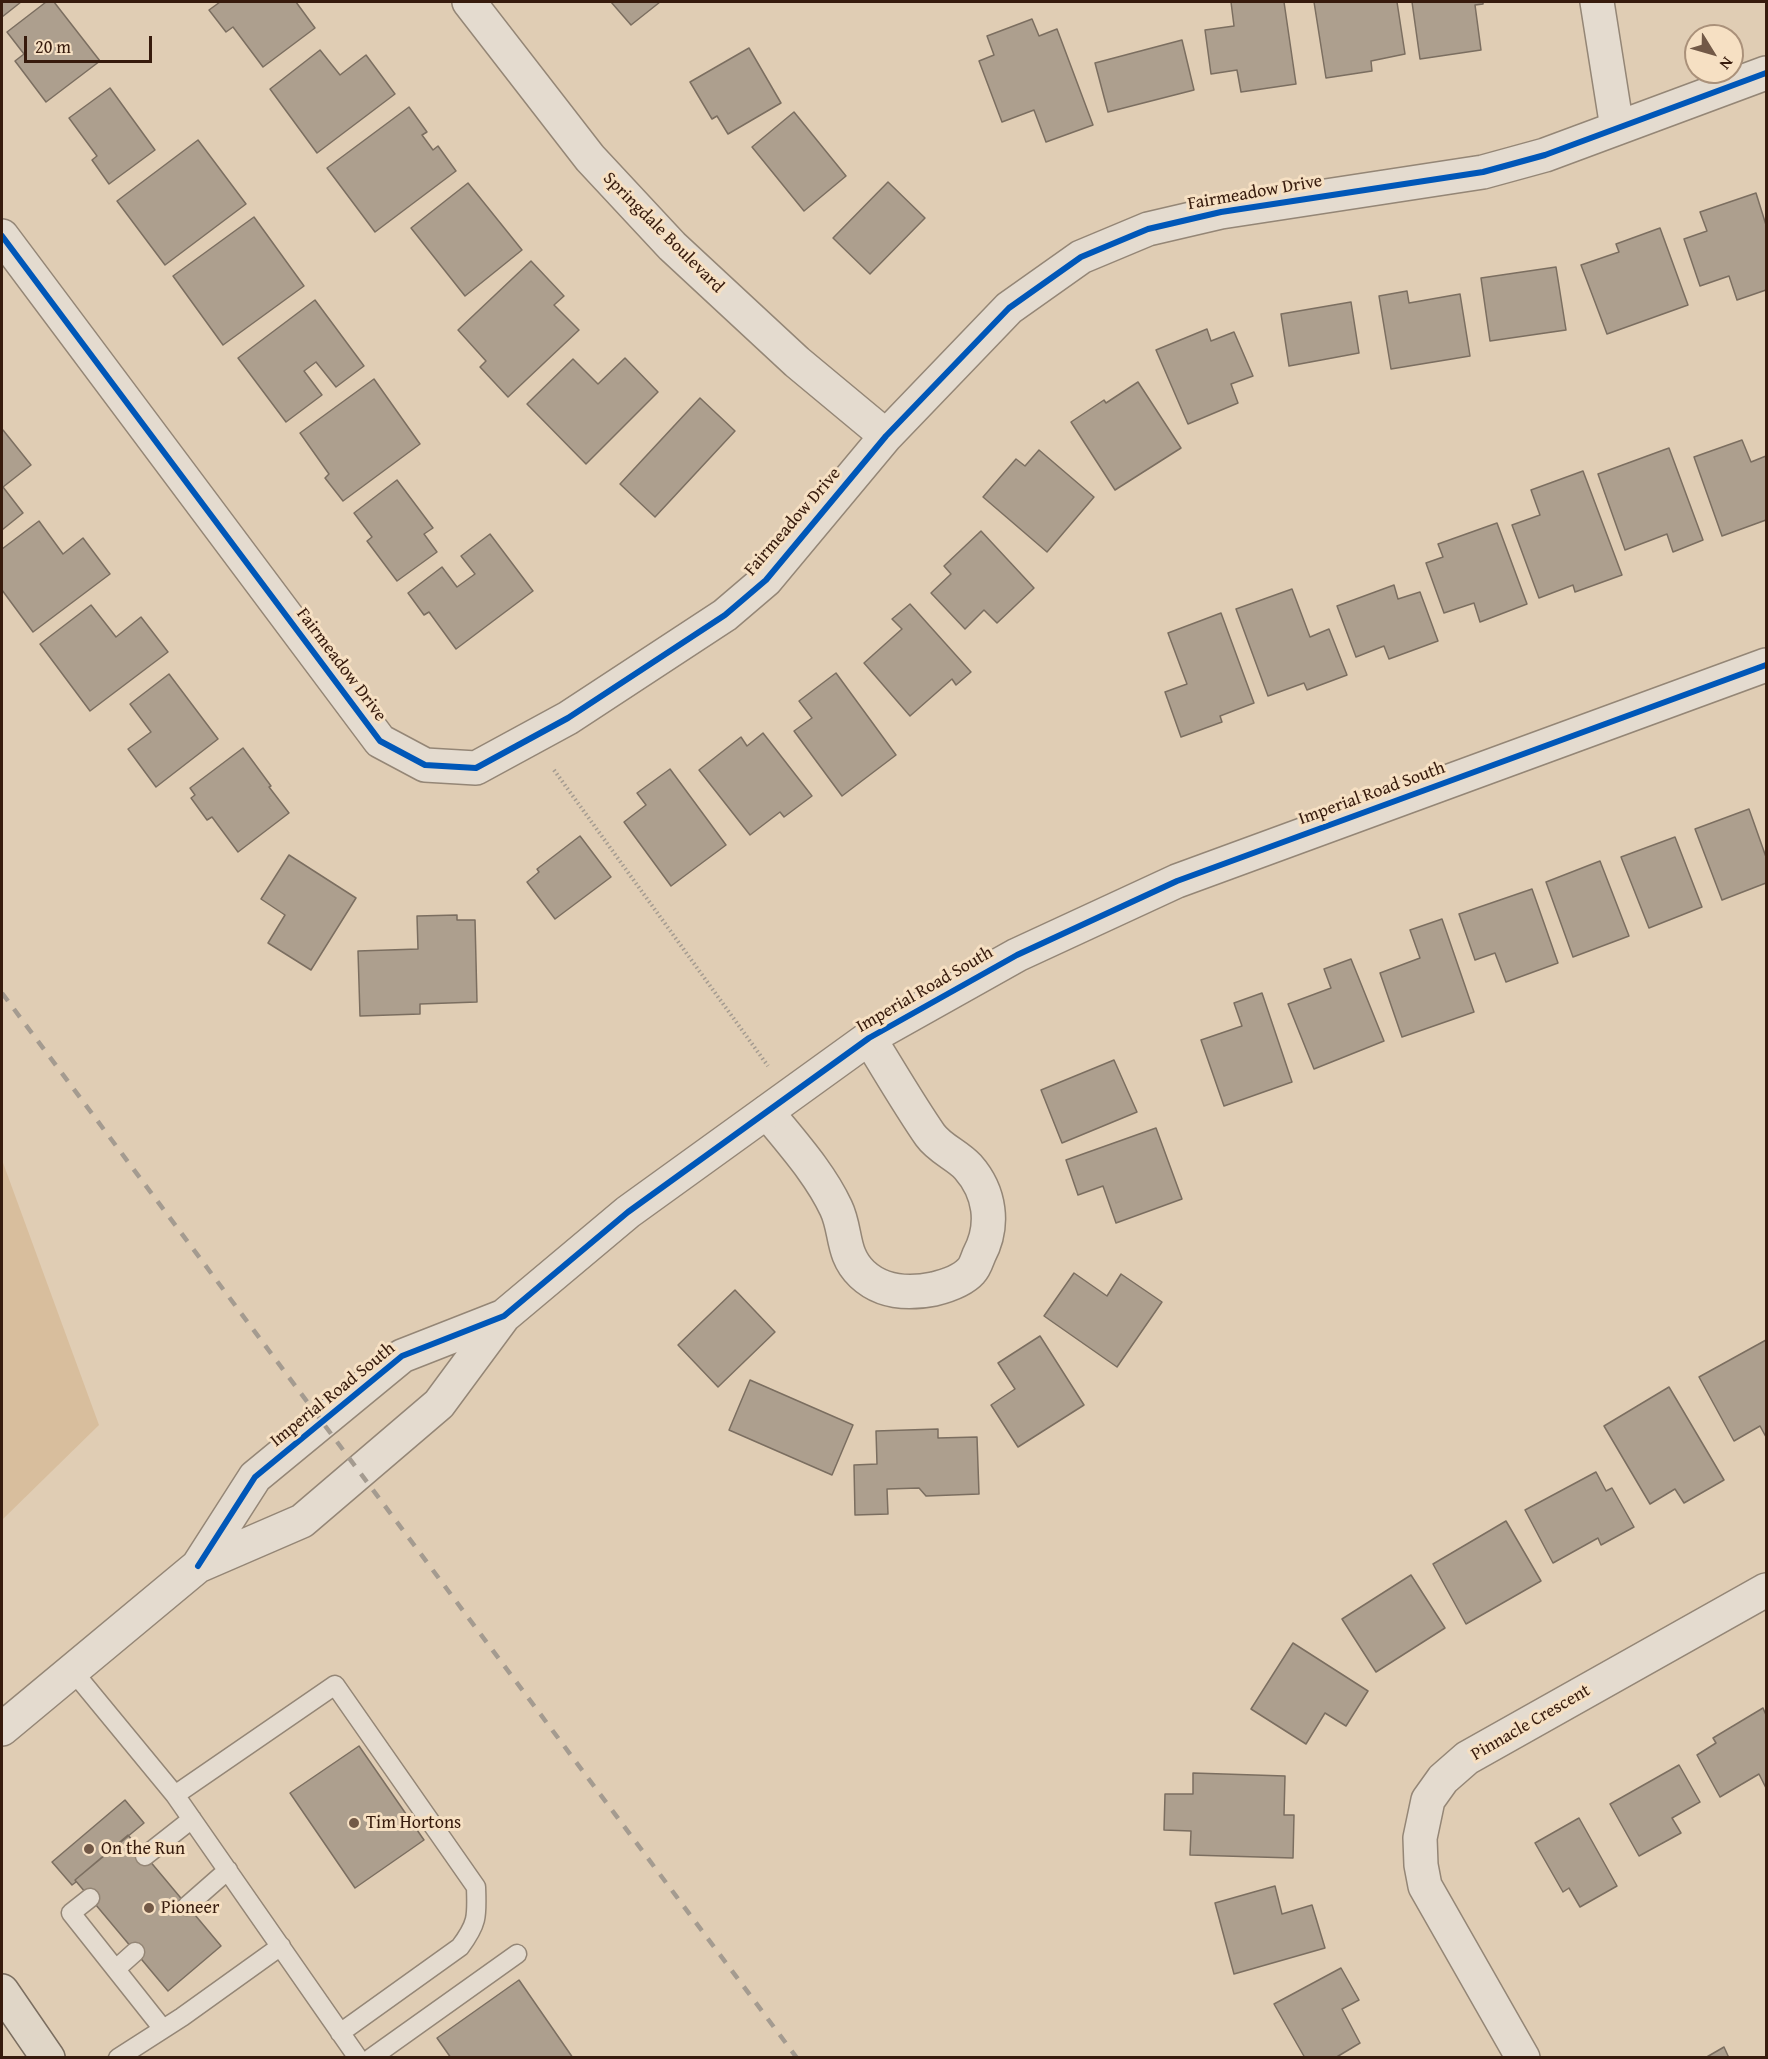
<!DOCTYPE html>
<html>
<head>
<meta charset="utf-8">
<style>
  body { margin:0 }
  #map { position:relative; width:1768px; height:2059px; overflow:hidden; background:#e0cdb4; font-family:"Gentium Book Plus",serif }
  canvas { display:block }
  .frame { position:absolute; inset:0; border:3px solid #371b0d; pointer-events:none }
  .north { position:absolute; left:1684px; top:24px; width:60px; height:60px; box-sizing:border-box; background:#f6e0c3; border:2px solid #aa917a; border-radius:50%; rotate:127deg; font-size:16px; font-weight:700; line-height:24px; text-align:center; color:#371b0d }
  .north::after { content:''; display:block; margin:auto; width:21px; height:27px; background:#725947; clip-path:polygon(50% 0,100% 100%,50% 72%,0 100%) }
  .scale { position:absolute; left:24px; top:36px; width:128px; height:27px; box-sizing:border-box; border:3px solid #371b0d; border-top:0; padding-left:8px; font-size:18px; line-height:21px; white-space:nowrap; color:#371b0d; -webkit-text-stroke:4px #f6e0c3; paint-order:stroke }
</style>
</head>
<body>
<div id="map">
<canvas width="1768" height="2059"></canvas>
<div class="frame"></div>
<div class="north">N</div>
<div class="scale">20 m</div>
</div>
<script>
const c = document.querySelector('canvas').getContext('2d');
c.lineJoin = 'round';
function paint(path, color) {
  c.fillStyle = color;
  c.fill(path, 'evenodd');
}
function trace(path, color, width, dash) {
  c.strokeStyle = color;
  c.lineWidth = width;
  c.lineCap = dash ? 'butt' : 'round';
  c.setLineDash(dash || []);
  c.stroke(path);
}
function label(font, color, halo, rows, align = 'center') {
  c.font = font + ' "Gentium Book Plus",serif';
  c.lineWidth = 6;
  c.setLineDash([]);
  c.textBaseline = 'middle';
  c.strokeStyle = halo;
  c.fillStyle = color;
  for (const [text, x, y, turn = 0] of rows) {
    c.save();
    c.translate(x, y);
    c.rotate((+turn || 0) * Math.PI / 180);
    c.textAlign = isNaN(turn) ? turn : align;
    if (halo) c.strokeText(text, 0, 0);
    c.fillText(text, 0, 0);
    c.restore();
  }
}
const green = new Path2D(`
  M2 1160 99 1425 2 1520Z`);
const building = new Path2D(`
  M2 2H21L2 17Z
  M46 2H54L100 61 46 102 15 61 24 54 7 32Z
  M220 2H296L315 28 263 67 233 27 226 32 209 10Z
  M611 2H660L631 25Z
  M1231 2H1284L1296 84 1241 92 1237 70 1211 74 1205 30 1234 26Z
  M1314 2H1397L1405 54 1371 61 1372 71 1326 78Z
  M1412 2H1483V4L1475 5 1481 50 1420 59Z
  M1032 19 1039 36 1057 29 1093 125 1046 142 1034 110 1002 122 979 61 994 55 987 36Z
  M1182 40 1194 90 1108 112 1095 63Z
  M749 48 781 103 728 134 717 116 712 119 690 82Z
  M320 50 340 75 366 55 395 94 317 153 270 89Z
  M110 88 155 150 109 184 92 160 97 156 69 118Z
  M409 107 427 132 422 135 433 150 438 146 456 171 375 232 327 168Z
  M794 112 846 176 804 211 752 147Z
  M198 140 246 204 165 265 117 201Z
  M888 182 925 218 870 274 833 238Z
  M468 183 522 250 465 296 411 228Z
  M1756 193 1766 225V290L1737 300 1729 276 1700 286 1684 239 1707 231 1700 212Z
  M254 217 304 286 223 345 173 276Z
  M1660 228 1688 305 1607 334 1581 265 1619 252 1616 244Z
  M531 261 564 296 554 305 579 330 508 397 480 367 486 361 458 330Z
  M1556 267 1566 330 1490 341 1481 278Z
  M1407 291 1409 303 1460 294 1470 356 1391 369 1379 296Z
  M315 300 364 366 336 387 316 362 304 371 322 395 286 422 238 358Z
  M1351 302 1359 353 1289 366 1281 314Z
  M1207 329 1211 341 1234 332 1253 376 1231 384 1238 403 1188 424 1156 350Z
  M625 358 658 392 586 464 527 404 573 359 598 384Z
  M374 379 420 444 343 501 325 478 329 474 300 433Z
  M1138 382 1181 448 1115 490 1071 422 1104 400 1106 403Z
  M700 398 735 431 655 517 620 484Z
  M3 430 31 465 3 487 23 513 2 530V431Z
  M1742 440 1751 462 1766 456V520L1722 536 1694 457Z
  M1669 448 1703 540 1673 552 1667 534 1625 550 1598 474Z
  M1039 450 1094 497 1047 552 983 497 1016 459 1025 466Z
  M1583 471 1622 575 1575 592 1573 585 1539 598 1512 525 1540 515 1531 490Z
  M397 480 433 528 424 534 437 552 397 581 367 541 372 537 354 513Z
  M39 521 63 554 83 538 110 574 33 632 2 590V549Z
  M1497 523 1527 604 1480 622 1474 603 1444 613 1426 563 1443 557 1438 544Z
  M981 531 1034 588 997 623 984 610 965 629 931 593 951 574 944 566Z
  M490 534 533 591 456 649 429 612 424 615 408 593 442 567 457 587 475 574 461 556Z
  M1394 585 1398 599 1420 592 1438 641 1389 659 1384 646 1356 657 1337 606Z
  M1292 589 1310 637 1329 629 1347 675 1307 690 1304 683 1268 696 1236 609Z
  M910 604 971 672 956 685 952 679 910 716 864 663 902 629 892 619Z
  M91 605 116 637 141 617 168 652 90 711 40 644Z
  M1221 613 1254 703 1220 716 1222 722 1181 737 1165 692 1187 684 1168 633Z
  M836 673 896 755 842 796 794 731 812 718 799 701Z
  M169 674 218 739 156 787 128 749 151 732 130 704Z
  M763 733 812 796 784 817 780 812 750 835 699 770 741 737 747 746Z
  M243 748 271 786 269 787 289 813 238 852 212 817 207 820 191 798 195 795 190 788Z
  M670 769 726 845 671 886 624 822 646 805 637 793Z
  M1749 809 1766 857V883L1722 900 1695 829Z
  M580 836 611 877 555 919 527 882 539 872 537 869Z
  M1675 837 1702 907 1649 928 1621 857Z
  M289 855 356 898 311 970 268 943 285 915 261 899Z
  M1600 861 1629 936 1573 957 1546 882Z
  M1532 889 1558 963 1506 982 1495 953 1475 960 1459 914Z
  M457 915V920H475L477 1002 420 1004V1014L360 1016 358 951 418 949 417 916Z
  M1442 919 1474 1012 1402 1037 1380 973 1420 958 1410 930Z
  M1351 959 1384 1041 1314 1069 1288 1004 1331 988 1324 969Z
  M1262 993 1292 1082 1224 1106 1201 1040 1242 1026 1234 1003Z
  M1114 1060 1137 1112 1062 1143 1041 1090Z
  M1156 1128 1182 1199 1116 1223 1103 1186 1078 1195 1066 1160Z
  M1074 1273 1107 1296 1121 1274 1162 1302 1117 1367 1044 1316Z
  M735 1290 775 1332 718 1387 678 1345Z
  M1040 1336 1084 1405 1018 1447 991 1405 1015 1389 998 1363Z
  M1766 1340V1437L1760 1426 1734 1441 1699 1377Z
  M750 1380 853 1425 832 1475 729 1430Z
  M1669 1387 1724 1480 1684 1503 1675 1489 1650 1504 1604 1426Z
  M938 1429V1438L977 1437 979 1494 926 1496 919 1488 887 1489 888 1514 855 1515 854 1465 877 1464 876 1431Z
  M1596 1472 1606 1491 1612 1488 1634 1527 1601 1545 1598 1538 1553 1563 1525 1510Z
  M1506 1521 1541 1581 1466 1624 1433 1564Z
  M1411 1575 1445 1628 1376 1672 1342 1619Z
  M1293 1643 1368 1691 1346 1726 1325 1713 1306 1744 1251 1709Z
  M1763 1708 1766 1715V1788L1759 1774 1720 1797 1697 1755 1716 1743 1713 1738Z
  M359 1746 424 1840 355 1888 290 1793Z
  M1679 1765 1700 1802 1672 1818 1681 1833 1639 1856 1610 1804Z
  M1193 1773 1285 1776 1284 1815H1294L1293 1858 1190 1855 1191 1831 1164 1830 1165 1794H1193Z
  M125 1800 144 1823 75 1880 76 1882 72 1885 52 1862Z
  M1579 1818 1617 1886 1580 1907 1569 1888 1563 1892 1535 1843Z
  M128 1835 221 1946 168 1991 75 1880Z
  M1275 1886 1282 1914 1312 1905 1325 1948 1234 1974 1215 1903Z
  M1341 1968 1359 2000 1342 2009 1360 2043 1335 2058H1305L1274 2004Z
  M519 1980 573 2058H451L437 2038Z
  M1724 2047 1729 2058H1705Z`);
const path = new Path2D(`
  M554 770 768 1066`);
const service = new Path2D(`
  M72 1670 175 1795 358 2058
  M175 1795 335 1685 476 1887C477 1916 478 1923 460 1947L340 2033
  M145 1856 192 1819
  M90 1898 71 1913 163 2029
  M187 1906 228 1870
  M116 1969 135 1952
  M118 2058 182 2017 281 1946
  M371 2058 517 1954`);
const minor = new Path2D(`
  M469 2 590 158 672 246 797 362 886 436
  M1597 2 1617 128
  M2 236 380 741 425 765 476 768 568 718 725 615 766 580 886 436 1009 308 1081 257 1148 229 1221 212 1483 172 1545 155 1766 73
  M767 1112C791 1142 819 1172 836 1208 847 1231 841 1254 862 1274 882 1293 909 1294 934 1289 946 1286 963 1280 971 1271 975 1267 977 1260 979 1255 995 1225 990 1192 968 1167 957 1155 940 1149 930 1135 908 1103 889 1070 869 1038
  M1523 2058 1425 1886 1421 1865 1420 1838 1428 1800 1443 1779 1467 1758 1766 1590`);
const tertiary = new Path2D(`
  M198 1566 255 1477 402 1356 504 1316
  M2 1729 198 1566 302 1521 439 1404 504 1316 628 1212 869 1038 1017 955 1177 881 1766 665`);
const primary = new Path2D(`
  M2 1991 48 2058`);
const rail = new Path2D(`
  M2 993 797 2058`);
const cycleway = new Path2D(`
  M2 236 380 741 425 765 476 768 568 718 725 615 766 580 886 436 1009 308 1081 257 1148 229 1221 212 1483 172 1545 155 1766 73
  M198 1566 255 1477 402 1356 504 1316 628 1212 869 1038 1017 955 1177 881 1766 665`);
const markers = [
  [354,1823,6,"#725947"],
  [89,1849,6,"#725947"],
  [149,1908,6,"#725947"]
];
const streetNames = [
  ["Fairmeadow Drive",1255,193,-10],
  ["Springdale Boulevard",663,233,45],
  ["Fairmeadow Drive",793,522,-49],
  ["Fairmeadow Drive",341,665,53],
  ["Imperial Road South",1372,794,-20],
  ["Imperial Road South",925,990,-30],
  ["Imperial Road South",333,1395,-39],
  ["Pinnacle Crescent",1531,1723,-30]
];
const poiNames = [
  ["Tim Hortons",366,1823],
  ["On the Run",101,1849],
  ["Pioneer",161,1908]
];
paint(green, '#d8be9d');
paint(building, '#ad9f8e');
trace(building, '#7b6e60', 1.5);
trace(service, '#948676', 21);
trace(minor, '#948676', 36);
trace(tertiary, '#948676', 36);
trace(primary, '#7b6e60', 36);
trace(path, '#a49b90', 4, [1.5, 3]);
trace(service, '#e4dbcf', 18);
trace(minor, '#e4dbcf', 33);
trace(tertiary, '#e4dbcf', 33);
trace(primary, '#e0d6c7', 33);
trace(rail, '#a49b90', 4.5, [10, 10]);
trace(cycleway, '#0057b8', 6);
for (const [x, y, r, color] of markers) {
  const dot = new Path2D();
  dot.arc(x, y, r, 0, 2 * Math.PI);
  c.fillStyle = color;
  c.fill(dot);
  trace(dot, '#f6e0c3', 2);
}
label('18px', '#371b0d', '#f6e0c3', streetNames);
label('18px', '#371b0d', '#f6e0c3', poiNames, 'left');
</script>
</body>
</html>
